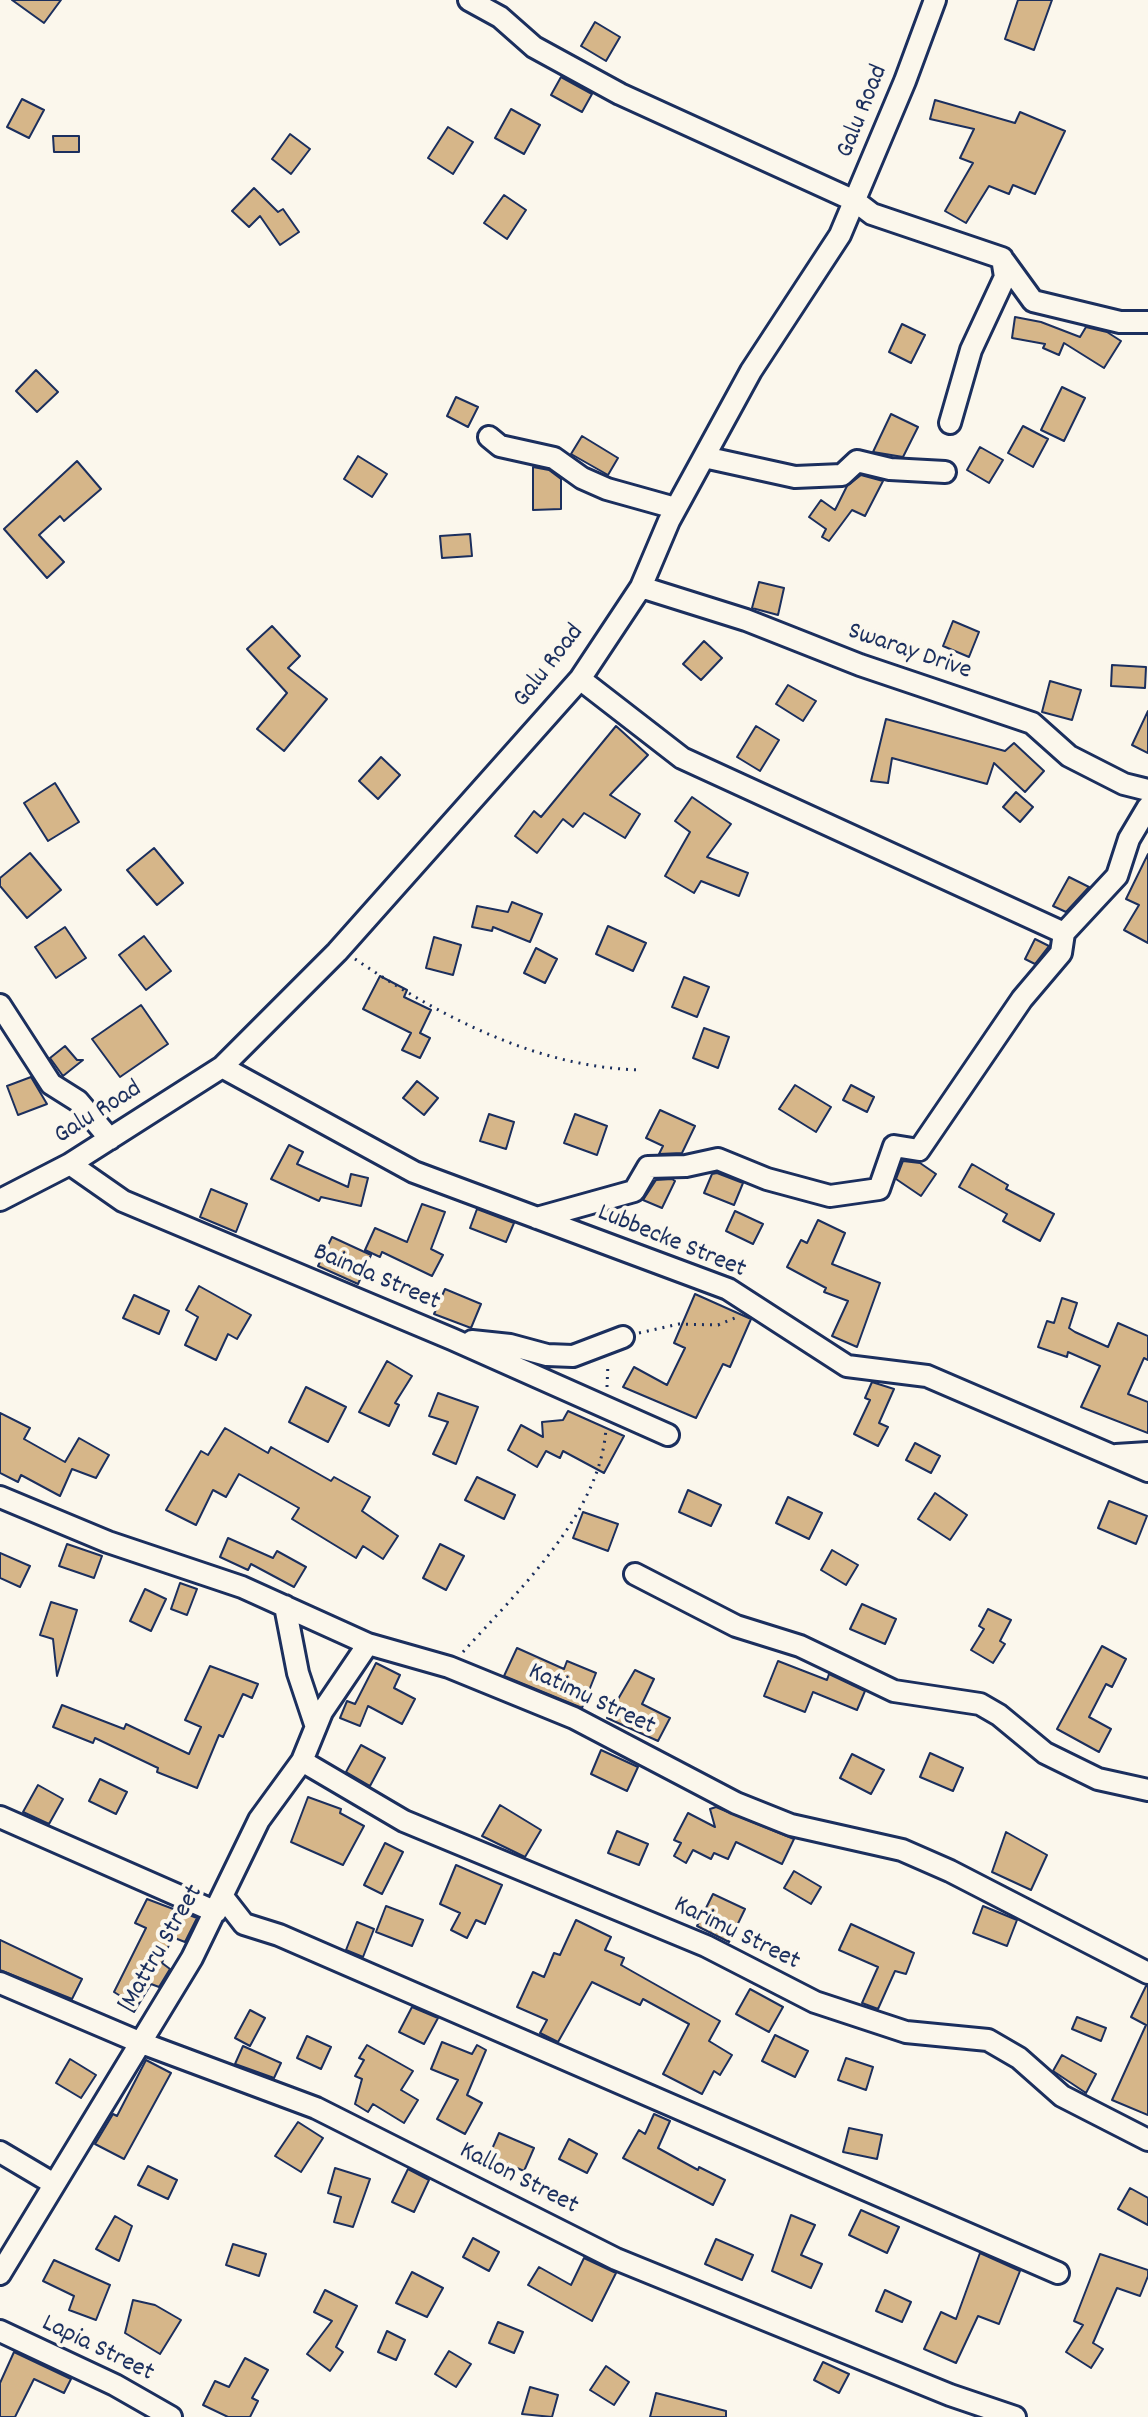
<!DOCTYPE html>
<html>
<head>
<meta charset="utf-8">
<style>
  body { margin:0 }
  canvas { display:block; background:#fbf7ec }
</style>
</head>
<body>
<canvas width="1148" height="2417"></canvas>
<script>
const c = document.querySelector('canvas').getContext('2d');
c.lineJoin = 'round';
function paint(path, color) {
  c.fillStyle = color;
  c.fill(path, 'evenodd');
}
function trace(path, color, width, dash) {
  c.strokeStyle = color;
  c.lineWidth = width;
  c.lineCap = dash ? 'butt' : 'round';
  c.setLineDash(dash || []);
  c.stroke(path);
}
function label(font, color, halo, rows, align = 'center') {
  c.font = font + ' Dekko,sans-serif';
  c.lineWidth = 8;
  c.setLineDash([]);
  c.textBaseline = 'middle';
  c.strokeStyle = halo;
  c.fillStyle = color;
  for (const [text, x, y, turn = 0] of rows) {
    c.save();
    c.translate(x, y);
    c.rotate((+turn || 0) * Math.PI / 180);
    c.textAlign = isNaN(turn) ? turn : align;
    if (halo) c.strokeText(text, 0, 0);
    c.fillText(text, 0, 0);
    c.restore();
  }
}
const building = new Path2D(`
  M12 0H61L44 23Z
  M1018 0H1052L1034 50 1005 39Z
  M595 22 620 37 606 61 581 46Z
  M561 77 592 94 582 112 551 95Z
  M22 99 44 110 29 138 7 127Z
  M935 100 1015 123 1020 112 1065 131 1035 194 1013 185 1009 194 989 186 966 223 945 211 973 163 960 158 974 129 930 119Z
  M511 109 540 125 524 154 495 138Z
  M448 127 473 142 453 174 428 158Z
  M290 134 310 149 291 174 272 159Z
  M53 136H79V152H54Z
  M254 188 278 212 283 209 299 232 280 245 260 216 249 227 232 211Z
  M504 195 526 210 507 239 484 223Z
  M1015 317 1041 322 1080 337 1086 327 1107 332 1121 341 1104 368 1064 343 1059 355 1043 348 1045 344 1012 338Z
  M902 324 925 335 911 363 889 352Z
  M36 370 58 392 37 412 16 391Z
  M1062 387 1085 398 1064 441 1041 430Z
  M456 397 478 407 468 427 447 416Z
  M891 414 918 427 903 457 873 452Z
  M1023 426 1048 439 1033 467 1008 453Z
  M582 436 618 458 608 475 571 454Z
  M980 447 1003 460 989 483 967 470Z
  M358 456 387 474 372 497 344 479Z
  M77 461 101 489 64 521 60 516 39 535 64 562 47 578 4 529Z
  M533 467 549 470 561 479V509L533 510Z
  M861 475 883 481 865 516 852 510 829 541 822 537 826 529 809 517 821 500 835 510 847 486Z
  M470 534 472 556 442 558 440 536Z
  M759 582 784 588 778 615 752 608Z
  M953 621 979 632 969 657 943 646Z
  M272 626 300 656 288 668 327 699 284 751 257 729 287 693 247 649Z
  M704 641 722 658 701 680 683 664Z
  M1112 665 1146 667 1145 688 1111 686Z
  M1050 681 1081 690 1072 720 1042 712Z
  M788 685 816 701 803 721 776 704Z
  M1148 711V753L1132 745Z
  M886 719 1005 751 1014 743 1044 771 1025 792 994 763 987 784 892 758 888 783 871 781Z
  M616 726 648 755 610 795 640 814 625 838 584 813 573 827 563 819 537 853 515 836 534 811 541 817Z
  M756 726 779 740 760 771 737 757Z
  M381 757 400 775 378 799 359 781Z
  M55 783 79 822 48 841 24 803Z
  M1016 792 1033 807 1020 822 1003 807Z
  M692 797 731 824 707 857 748 873 739 896 701 881 694 893 665 876 690 832 675 821Z
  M154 848 183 883 157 905 127 870Z
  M30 853 61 890 27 918 0 886V878Z
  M1148 854V943L1124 930 1139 905 1126 899Z
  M1069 877 1089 887 1066 912 1053 906Z
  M512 902 542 914 530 942 493 927 492 931 472 927 477 906 508 912Z
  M608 926 646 943 633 971 596 954Z
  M65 927 86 958 56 978 35 947Z
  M144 936 171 971 146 990 119 955Z
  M434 937 461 945 453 975 426 968Z
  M1035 939 1049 946 1035 964 1025 959Z
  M536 948 557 959 545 983 524 973Z
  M380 976 407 990 404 997 431 1010 420 1033 430 1038 420 1058 402 1050 411 1033 363 1009Z
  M684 977 709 987 697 1017 672 1007Z
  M141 1005 168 1044 120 1077 92 1039Z
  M704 1028 729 1037 718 1068 693 1058Z
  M65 1046 77 1060H83L63 1076 50 1058Z
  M31 1077 47 1104 18 1115 7 1086Z
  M417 1081 438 1098 424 1115 403 1098Z
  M795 1085 831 1107 816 1132 779 1109Z
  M851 1085 874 1097 867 1112 843 1100Z
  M660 1110 695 1126 682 1153 659 1154 663 1146 646 1138Z
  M489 1114 514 1122 506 1149 480 1141Z
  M575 1114 607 1126 597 1155 564 1143Z
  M289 1145 303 1152 297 1164 348 1187 351 1174 368 1178 361 1206 321 1197 319 1201 271 1179Z
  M903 1161 920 1163 936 1174 921 1196 896 1179Z
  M972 1164 1008 1185 1006 1189 1054 1214 1040 1241 1003 1221 1007 1214 959 1187Z
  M717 1173 743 1183 734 1205 704 1193 712 1174Z
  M672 1179 675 1181 662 1208 643 1200 656 1180Z
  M211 1189 247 1204 236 1232 200 1217Z
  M422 1204 445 1212 431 1249 443 1255 432 1276 382 1252 380 1257 365 1250 375 1228 407 1242Z
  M477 1209 514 1223 506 1242 470 1228Z
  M735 1211 763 1224 753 1244 726 1231Z
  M818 1220 845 1233 832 1264 880 1283 857 1347 832 1336 848 1301 824 1292 826 1288 787 1267 801 1240 807 1243Z
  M332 1237 371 1255 358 1284 318 1266Z
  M199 1286 251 1315 237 1339 228 1334 216 1360 185 1345 198 1317 186 1310Z
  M445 1289 481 1304 471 1328 434 1314Z
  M695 1294 751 1319 730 1367 723 1364 696 1418 623 1387 634 1367 667 1385 685 1348 674 1343Z
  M134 1295 169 1311 159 1334 123 1318Z
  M1062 1298 1077 1303 1069 1328 1075 1332 1108 1347 1118 1323 1148 1336V1360L1144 1358 1128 1394 1148 1402V1433L1081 1407 1100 1366 1068 1352 1067 1357 1038 1347 1047 1321 1054 1323Z
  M387 1361 412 1376 395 1403 399 1405 389 1426 359 1412Z
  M872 1382 894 1389 879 1423 888 1427 878 1446 854 1434 870 1400 865 1398Z
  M306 1387 346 1407 328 1442 289 1422Z
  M438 1393 478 1407 456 1464 433 1454 448 1422 429 1416Z
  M568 1411 624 1436 604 1473 563 1451 560 1458 546 1451 537 1467 508 1450 521 1425 543 1437 542 1422 563 1420Z
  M0 1413 30 1428 24 1439 65 1462 79 1438 109 1455 96 1478 72 1469 60 1496 21 1475 18 1482 0 1473Z
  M225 1428 268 1453 271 1447 331 1481 334 1477 370 1497 362 1511 398 1536 383 1559 363 1546 356 1558 292 1519 299 1508 239 1474 226 1497 213 1490 196 1525 166 1510 201 1451 208 1455Z
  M915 1443 940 1456 931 1473 906 1460Z
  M477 1477 515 1495 504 1519 465 1500Z
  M688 1490 721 1505 711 1526 679 1512Z
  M935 1493 967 1515 950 1540 918 1519Z
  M788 1497 822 1513 809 1539 776 1523Z
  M1109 1501 1147 1516 1136 1544 1098 1528Z
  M583 1512 618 1524 608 1551 573 1538Z
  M228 1538 273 1558 277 1551 306 1567 294 1587 251 1564 248 1570 220 1557Z
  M67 1544 102 1556 94 1578 59 1566Z
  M440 1544 464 1556 446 1590 423 1578Z
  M832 1550 858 1565 846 1585 821 1570Z
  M0 1553 30 1566 20 1587 0 1578Z
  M180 1583 197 1589 187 1615 171 1609Z
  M145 1589 166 1599 151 1631 130 1621Z
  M51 1602 77 1610 57 1676 53 1639 40 1635Z
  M862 1604 896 1619 885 1644 850 1629Z
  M988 1609 1011 1620 1000 1641 1005 1644 993 1663 971 1650 984 1629 979 1626Z
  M1102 1646 1126 1659 1112 1687 1106 1684 1089 1717 1111 1729 1099 1752 1057 1729Z
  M517 1648 564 1669 567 1661 596 1673 582 1708 504 1676Z
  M778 1661 827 1680 829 1674 865 1691 857 1710 813 1692 805 1712 764 1696Z
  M376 1663 400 1675 394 1688 415 1699 402 1724 368 1706 360 1726 340 1718 347 1701 355 1704Z
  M210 1666 258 1684 252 1698 243 1694 223 1737 219 1735 197 1788 157 1772 158 1768 95 1738 93 1743 53 1727 62 1705 124 1729 126 1724 189 1754 201 1727 185 1720Z
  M635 1670 654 1679 642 1704 670 1718 658 1741 607 1718Z
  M361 1745 385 1758 370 1786 346 1772Z
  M601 1750 638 1767 627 1791 591 1774Z
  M930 1753 963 1768 953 1791 920 1777Z
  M852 1754 884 1770 871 1794 840 1778Z
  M100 1779 127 1792 116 1814 89 1801Z
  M38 1785 63 1799 49 1824 23 1812Z
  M308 1797 341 1809 340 1813 364 1826 343 1865 291 1842Z
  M500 1805 541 1830 525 1857 482 1836Z
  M716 1807 794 1839 782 1864 736 1842 728 1859 714 1853 711 1859 693 1850 686 1863 674 1856 681 1843 674 1840 688 1813 715 1827 710 1809Z
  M617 1831 648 1844 639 1865 608 1853Z
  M1006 1832 1047 1855 1031 1890 992 1872Z
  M385 1843 403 1852 382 1894 364 1885Z
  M456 1865 502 1885 485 1924 476 1920 467 1938 451 1930 460 1913 440 1904Z
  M794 1871 821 1887 811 1904 784 1888Z
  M713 1894 745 1909 729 1942 697 1926Z
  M147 1899 197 1918 185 1942 172 1937 162 1963 170 1969 159 1987 151 1984 134 2012 118 2003 122 1997 114 1992 146 1928 135 1923Z
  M386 1906 423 1920 412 1946 376 1932Z
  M983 1906 1017 1920 1007 1946 973 1933Z
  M576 1920 611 1937 605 1950 624 1958 621 1965 720 2021 709 2041 732 2055 720 2075 714 2071 702 2094 663 2074 689 2024 643 1999 640 2005 592 1982 558 2042 540 2033 547 2020 517 2007 533 1972 544 1977 554 1953 560 1955Z
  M357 1922 374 1929 363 1957 346 1950Z
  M851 1924 914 1953 906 1974 895 1971 878 2009 862 2003 878 1967 839 1950Z
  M0 1940 82 1979 72 1999 0 1970Z
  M1146 1986H1148V2115L1112 2100 1146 2025 1131 2017Z
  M750 1989 783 2007 769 2032 736 2014Z
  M412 2007 438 2018 424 2044 399 2032Z
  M250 2010 265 2018 250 2046 235 2038Z
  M1077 2017 1106 2028 1101 2041 1072 2029Z
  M775 2035 808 2051 795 2077 762 2061Z
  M307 2036 331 2047 321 2069 297 2058Z
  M442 2042 472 2054 477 2045 486 2050 467 2095 482 2103 465 2134 437 2119 458 2080 431 2069Z
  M367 2045 413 2071 401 2090 418 2100 404 2123 373 2104 368 2112 355 2104 362 2079 355 2076 364 2060 359 2058Z
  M243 2046 281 2063 274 2078 235 2064Z
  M1062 2055 1096 2074 1086 2093 1053 2071Z
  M846 2058 873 2067 866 2090 838 2080Z
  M70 2059 96 2075 81 2098 56 2083Z
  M146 2060 171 2073 124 2159 95 2144 113 2114 117 2116Z
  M654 2114 670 2121 658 2148 698 2170 699 2167 725 2180 713 2205 623 2158 639 2130 645 2134Z
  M298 2122 323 2138 301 2172 275 2156Z
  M849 2128 882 2135 877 2159 843 2152Z
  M499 2133 534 2148 524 2171 489 2156Z
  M569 2139 597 2154 587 2173 559 2159Z
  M148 2166 177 2180 168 2199 138 2185Z
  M335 2168 370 2179 353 2227 334 2222 341 2197 328 2193Z
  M408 2169 429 2180 414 2212 392 2202Z
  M1130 2188 1148 2198V2225L1118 2209Z
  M861 2210 899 2227 887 2253 849 2235Z
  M791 2215 815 2225 801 2255 822 2264 811 2288 772 2271Z
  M115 2216 132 2226 119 2261 96 2249Z
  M473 2238 499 2252 489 2271 463 2257Z
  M716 2239 753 2255 742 2280 705 2264Z
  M233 2244 266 2254 259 2276 226 2265Z
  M980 2253 1020 2271 999 2324 978 2316 956 2363 924 2349 941 2312 956 2319Z
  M1100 2254 1148 2270V2276L1140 2296 1117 2288 1093 2343 1103 2349 1091 2368 1066 2352 1083 2325 1074 2321Z
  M584 2258 616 2273 592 2321 528 2285 539 2267 571 2285Z
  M54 2260 110 2285 96 2320 69 2310 74 2296 43 2281Z
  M412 2272 443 2288 427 2317 396 2303Z
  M325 2290 357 2306 336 2347 343 2352 330 2371 307 2354 332 2321 314 2312Z
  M885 2290 911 2302 902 2322 876 2311Z
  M133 2300 155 2305 181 2320 160 2354 125 2333Z
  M498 2322 523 2332 514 2353 489 2343Z
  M387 2331 405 2340 396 2360 378 2352Z
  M449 2351 471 2364 456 2387 435 2374Z
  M14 2352 71 2379 64 2393 34 2379 15 2417H0V2383Z
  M245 2358 268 2370 252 2398 258 2401 250 2417H228L203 2405 215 2381 229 2387Z
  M823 2362 849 2374 839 2393 814 2380Z
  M606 2366 629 2382 614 2405 590 2390Z
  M530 2387 558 2395 552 2417 522 2414Z
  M656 2393 726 2411V2417H650Z`);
const path = new Path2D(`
  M355 959C441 1017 538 1068 642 1070
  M639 1333 679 1324 718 1325 737 1317
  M607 1387 608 1363
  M463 1652C517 1592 602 1512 606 1427`);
const minor = new Path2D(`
  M469 0 500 17 534 47 620 94 855 201 872 214 1002 258 1005 277 971 350 950 423
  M1004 261 1033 301 1120 322H1148
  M489 437 500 446 554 458 582 478 607 489 675 508
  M704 457 795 477 842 475 857 461 890 469 945 472
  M641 587 746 620 860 665 1032 723 1069 756 1124 784 1148 790
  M580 679 682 758 1064 933
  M0 1005 51 1084 78 1101 110 1139
  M222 1067 414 1172 728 1289 847 1366 927 1376 1148 1471
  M70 1164 123 1201 452 1339 668 1435
  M0 1200 70 1164 222 1067 337 952 580 679 641 587 669 521 751 371 840 235 905 81 935 0
  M537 1218 634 1191 648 1167 686 1166 718 1159 767 1179 830 1196 879 1189 894 1146 919 1150 1022 999 1061 953 1064 933 1117 876 1129 839 1148 807
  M472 1341 510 1345 547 1355 573 1356 623 1337
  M1116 1455 1148 1453
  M0 1497 108 1542 242 1587 368 1644 449 1667 574 1718 736 1803 791 1825 902 1850 950 1871 1148 1973
  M635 1574 736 1626 800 1646 894 1691 980 1704 999 1715 1045 1753 1098 1779 1148 1790
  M285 1606 298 1673 316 1727
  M302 1761 404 1821 706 1946 815 2002 906 2032 988 2040 1019 2058 1062 2096 1148 2140
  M0 1817 216 1912
  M223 1897 244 1924 279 1935 1058 2273
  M0 1983 139 2042 316 2108 616 2259 950 2395 1015 2417
  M0 2152 54 2184
  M0 2274 192 1958 259 1820 302 1761 322 1712 368 1644
  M0 2331 115 2385 171 2417`);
const streetNames = [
  ["Galu Road",864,112,-68],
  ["Swaray Drive",909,653,19],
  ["Galu Road",550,667,-52],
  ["Galu Road",99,1114,-32],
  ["Lubbecke Street",671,1243,22],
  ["Bainda Street",376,1279,23],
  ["Katimu Street",591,1701,25],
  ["Karimu Street",736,1935,26],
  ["Mattru Street",164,1947,-60],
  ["Kallon Street",518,2180,27],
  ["Lapia Street",97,2350,26]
];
paint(building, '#d6b689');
trace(building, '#1b2f5e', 2);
trace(minor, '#1b2f5e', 26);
trace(path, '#1b2f5e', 3, [2, 6]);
trace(minor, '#fbf7ec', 20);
label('26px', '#1b2f5e', '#fbf7ec', streetNames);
</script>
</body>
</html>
